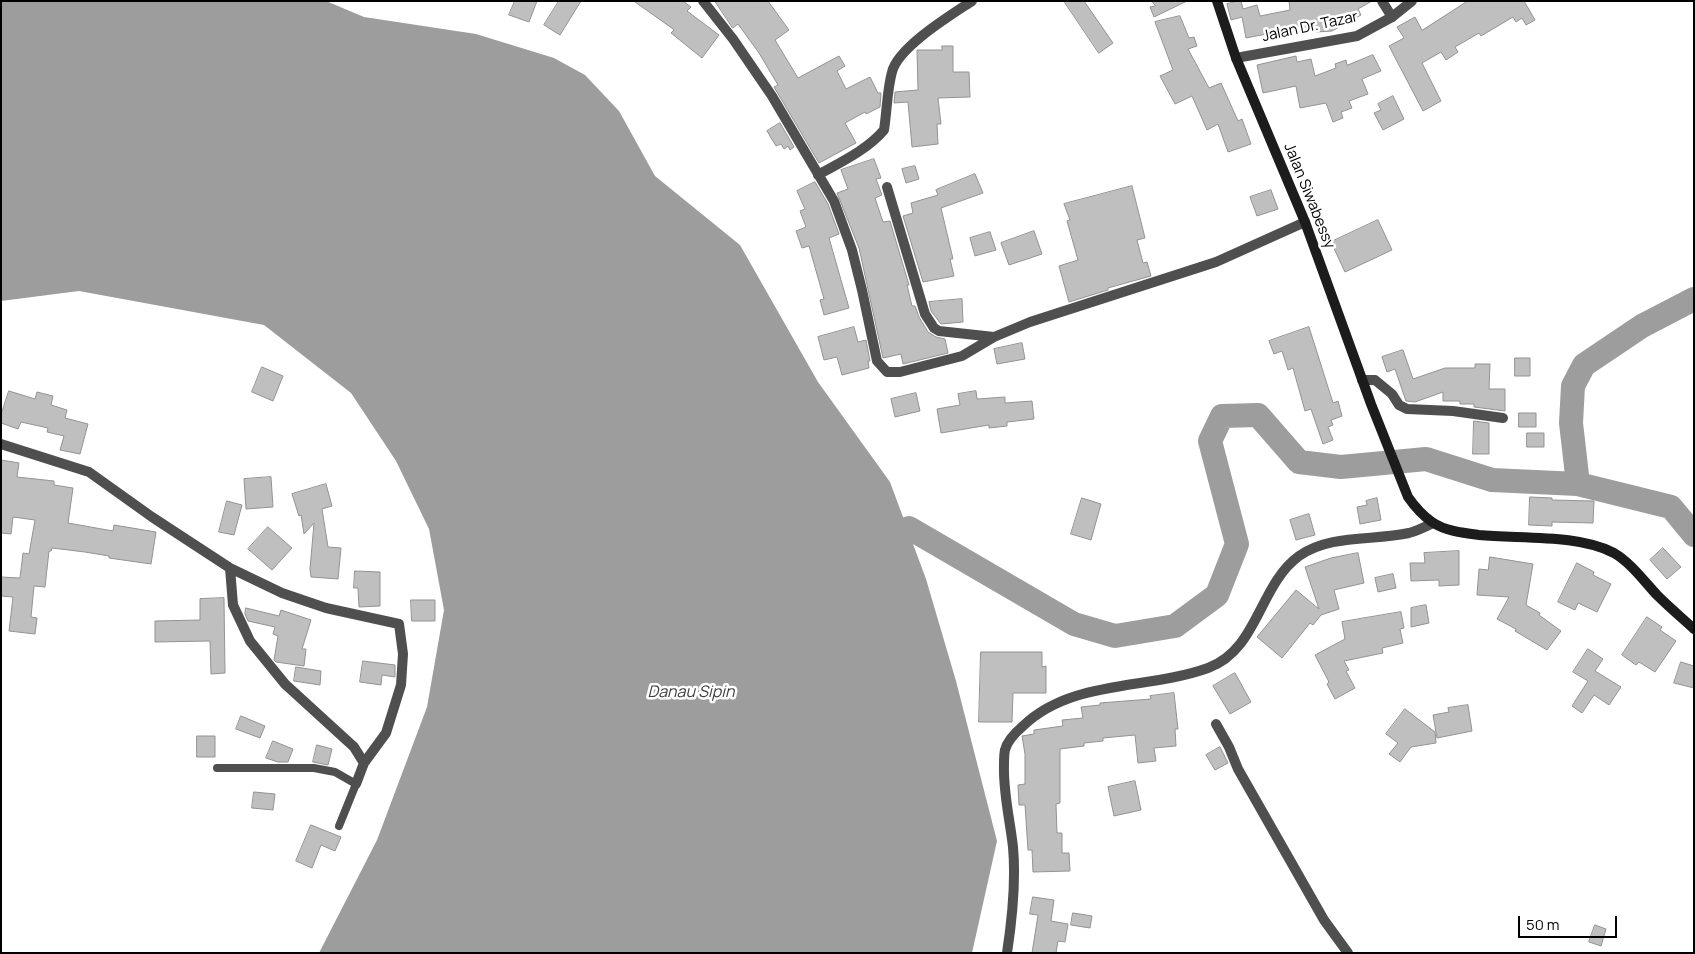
<!DOCTYPE html>
<html>
<head>
<meta charset="utf-8">
<style>
  body { margin:0 }
  #map { position:relative; width:1695px; height:954px; overflow:hidden; background:#fff; font-family:Manrope,sans-serif }
  canvas { display:block }
  .frame { position:absolute; inset:0; border:2px solid #000; pointer-events:none }
  .scale { position:absolute; left:1518px; top:916px; width:99px; height:22px; box-sizing:border-box; border:2px solid #000; border-top:0; padding-left:6px; font-size:15px; line-height:18px; white-space:nowrap; color:#000; -webkit-text-stroke:4px #fff; paint-order:stroke }
</style>
</head>
<body>
<div id="map">
<canvas width="1695" height="954"></canvas>
<div class="frame"></div>
<div class="scale">50 m</div>
</div>
<script>
const c = document.querySelector('canvas').getContext('2d');
c.lineJoin = 'round';
function paint(path, color) {
  c.fillStyle = color;
  c.fill(path, 'evenodd');
}
function trace(path, color, width, dash) {
  c.strokeStyle = color;
  c.lineWidth = width;
  c.lineCap = dash ? 'butt' : 'round';
  c.setLineDash(dash || []);
  c.stroke(path);
}
function label(font, color, halo, rows, align = 'center') {
  c.font = font + ' Manrope,sans-serif';
  c.lineWidth = 5;
  c.setLineDash([]);
  c.textBaseline = 'middle';
  c.strokeStyle = halo;
  c.fillStyle = color;
  for (const [text, x, y, turn = 0] of rows) {
    c.save();
    c.translate(x, y);
    c.rotate((+turn || 0) * Math.PI / 180);
    c.textAlign = isNaN(turn) ? turn : align;
    if (halo) c.strokeText(text, 0, 0);
    c.fillText(text, 0, 0);
    c.restore();
  }
}
const water = new Path2D(`
  M1 1H326L364 17 476 34 554 58 585 75 619 111 655 176 740 245 818 382 890 482 926 579 956 681 997 841 972 953H319L377 840 427 707 444 610 429 529 396 461 351 393 264 325 79 291 1 301Z`);
const river = new Path2D(`
  M1578 484 1571 423 1573 386 1584 365 1642 326 1694 299
  M909 528 1074 624 1115 636 1175 626 1217 595 1237 544 1210 441 1222 416 1258 415 1299 462 1341 467 1426 459 1492 480 1578 484 1671 507 1694 535`);
const building = new Path2D(`
  M515 1H537L529 22 509 15Z
  M559 1H581L560 35 544 25Z
  M634 1H683L691 7 687 11 719 35 702 58 671 33 674 30Z
  M715 1H768L789 30 775 40 798 78 839 56 845 66 837 71 846 89 870 77 878 93H881L880 107 866 114 865 112 845 123 856 143 819 163 774 87 778 85 759 53 738 24 733 28Z
  M1064 1H1084L1113 43 1099 53Z
  M1152 1H1187L1154 17 1150 7 1155 6Z
  M1241 1 1243 9 1257 5 1260 16 1290 10 1289 1H1372L1358 9 1361 15 1332 31 1316 32 1315 30 1292 32V29L1246 38 1242 17 1231 20 1227 4Z
  M1468 1H1524L1535 20 1526 25 1522 18 1516 22 1513 17 1481 36 1479 33 1455 47 1458 52 1446 60 1441 52 1422 63 1441 101 1423 111 1389 46 1404 38 1397 27 1415 17 1422 30Z
  M1180 16 1189 38 1194 37 1197 46 1188 49 1209 88 1221 83 1238 121 1242 119 1251 144 1228 152 1218 124 1207 130 1192 96 1175 104 1160 76 1173 70 1155 22Z
  M942 46H953V72H969L970 97 938 98 941 124H937L938 144 912 147 908 102 894 103 895 92 918 90 917 50H942Z
  M1373 55 1381 71 1362 79 1368 94 1349 101 1352 108 1341 112 1343 118 1333 122 1326 103 1300 108 1296 86 1263 93 1257 65 1296 56 1297 62 1311 59 1315 76 1336 68 1335 64 1346 60 1347 65Z
  M1393 96 1404 119 1383 130 1374 113 1381 110 1378 104Z
  M780 123 794 147 790 150 788 146 784 149 781 144 776 146 767 131Z
  M874 159 881 178 876 179 882 195 875 198 883 222 890 221 909 285H907L912 306H915L919 317 928 332 936 337 945 339 948 353 903 364 901 354 883 358 859 248 837 193 848 189 841 170Z
  M915 166 919 179 906 183 902 169Z
  M975 174 983 193 941 208 953 259H950L954 276 923 282 903 216 913 213 911 203 938 195 936 190Z
  M815 182 828 204 839 234 829 238 849 308 824 315 820 300 824 299 809 246 802 248 796 231 806 227 800 211 805 209 797 191Z
  M1132 186 1145 238 1137 240 1143 263 1147 262 1151 276 1108 288V290L1069 302 1059 266 1078 260 1067 221 1070 220 1064 204Z
  M1271 190 1278 209 1257 216 1250 197Z
  M1378 220 1392 250 1345 272 1331 242Z
  M1034 231 1042 254 1009 265 1001 243Z
  M990 232 996 250 975 256 970 238Z
  M962 299 963 322 941 324 931 311 929 302Z
  M854 327 858 342 866 340 870 361H868L869 368 842 375 837 357 824 360 818 337Z
  M1309 327 1333 403 1338 401 1342 416 1331 420 1333 425 1328 427 1333 440 1323 444 1311 409 1305 411 1293 368 1288 370 1282 351 1274 354 1269 341Z
  M1022 343 1025 359 997 364 994 349Z
  M1403 350 1413 379 1445 368H1475V364H1490L1489 389H1505V411L1474 407V404H1460V401H1443V392L1415 402 1406 401 1395 369 1387 372 1382 357Z
  M1515 358H1530V376H1515Z
  M262 367 283 376 273 401 252 392Z
  M9 391 35 399 37 392 53 396 51 405 67 410 65 418 88 424 80 454 60 450 64 436 47 432 48 428 21 422 18 429 1 423V415Z
  M976 391 977 399 1005 397V403L1032 401 1034 419 1007 422V426L989 428V425L941 433 937 409 960 405 958 394Z
  M916 393 920 411 895 417 891 399Z
  M1519 413H1536V427H1519Z
  M1474 421 1489 423V454H1473Z
  M1527 433H1544V447H1527Z
  M1 460 19 463 17 477 54 481V485L73 488 68 523 113 531 114 525 156 532 151 564 109 558V556L85 552 52 548 51 551H49L45 587 34 586 31 617 37 618 35 634 9 631 13 597 1 596V577L20 578 23 553 29 554 35 520 13 517 11 534 1 533Z
  M271 477 273 507 246 509 244 479Z
  M326 484 332 506 322 509 328 547 341 548 338 579 311 577 310 569 314 523 304 534 301 515 299 516 292 494Z
  M1530 497 1552 498V500L1594 501 1593 523 1552 522V526L1529 525Z
  M1082 498 1101 504 1091 540 1071 534Z
  M1377 498 1381 520 1360 524 1357 507 1367 505 1366 501Z
  M227 501 242 505 234 535 219 532Z
  M1309 514 1315 535 1296 540 1290 520Z
  M268 527 292 548 272 570 248 549Z
  M1663 548 1681 567 1667 579 1650 560Z
  M1459 551V585L1439 586V580L1411 581 1410 563H1425L1424 553Z
  M1358 553 1364 583 1334 590 1339 609 1321 615 1313 625 1310 623 1282 658 1257 637 1296 590 1319 609 1305 567 1331 558Z
  M1490 557 1533 564 1526 605 1540 613 1539 615 1561 631 1547 650 1515 631 1516 629 1497 619 1509 597 1477 595 1479 569 1488 570Z
  M1577 563 1594 572 1593 575 1611 584 1597 612 1578 603 1575 610 1558 602Z
  M355 571 380 572V606L359 607 358 588H354Z
  M1393 574 1396 588 1378 592 1375 578Z
  M224 598 225 673 211 674 210 641 155 642V621L200 620V599Z
  M411 600H435V621H412Z
  M1426 605 1429 623 1411 627V608Z
  M246 608 279 616 281 610 311 620 302 649H306L304 666 276 662 274 660 278 636 273 634 275 627 248 621 245 614Z
  M1401 612 1404 628 1400 629 1403 643 1382 648 1383 653 1344 661 1349 670 1346 671 1355 688 1335 699 1327 684 1329 682 1315 655 1345 639 1342 622Z
  M1647 617 1662 627 1660 630 1676 641 1655 672 1639 662 1636 665 1622 655Z
  M1588 649 1603 659 1595 671 1621 687 1609 705 1594 695 1582 713 1572 706 1588 681 1573 672Z
  M981 652H1042V667L1046 666V693H1013L1012 722H979Z
  M363 661 395 665V677L382 675 381 685 360 682Z
  M1681 662 1694 666V688L1674 683Z
  M296 667 321 671 320 685 294 681Z
  M1235 673 1251 702 1230 714 1213 686Z
  M1174 693 1178 729H1175L1176 746 1154 748 1156 761 1138 763 1135 735 1103 738V741L1084 743V746L1060 749V803L1056 804 1057 833H1062V853H1069L1070 871 1033 872 1032 850H1028L1025 805H1019L1018 785 1025 784V754L1022 736 1034 734V730L1063 726 1062 720 1083 718 1081 707 1100 705V703L1151 699 1150 696Z
  M1468 705 1472 731 1437 738 1433 715 1449 712 1448 708Z
  M1405 709 1435 732 1436 743 1411 747 1400 762 1389 754 1398 743 1386 734Z
  M241 716 265 726 260 738 236 729Z
  M197 736H215V757H197Z
  M273 741 293 749 288 762H278L266 758Z
  M317 745 332 749 328 765 313 762Z
  M1220 747 1228 763 1215 770 1206 755Z
  M1135 781 1141 810 1114 816 1108 787Z
  M254 792 275 794 273 810 252 808Z
  M311 825 341 837 335 851 321 845 312 868 296 861Z
  M1033 897 1054 900 1051 921 1068 924 1065 942 1058 941 1056 953H1032L1038 915 1030 914Z
  M1073 913 1092 916 1090 928 1071 925Z
  M1595 925 1606 929 1601 946 1589 942Z`);
const service = new Path2D(`
  M217 768H314L335 772 356 784 339 826`);
const minor = new Path2D(`
  M703 1 733 39 772 96 834 201 852 250 862 290 877 361 887 372H900L962 356 994 337 1030 322 1216 262 1305 222
  M1382 1 1392 17
  M818 175C841 162 867 150 884 130 887 111 887 90 892 72 898 47 951 15 972 1
  M887 187 925 314 934 328 939 331 994 337
  M1362 380H1375L1392 394 1399 405 1407 409 1453 411 1503 418
  M1 444 89 472 152 517 230 568 282 593 326 608 399 624 403 654 401 685 386 733 364 763 356 784
  M230 568 233 605 250 641 285 684 354 747 364 763
  M1216 724 1229 747 1238 769 1324 920 1348 953
  M1007 953C1012 920 1016 880 1013 847 1010 820 1003 792 1004 765 1004 760 1004 754 1005 750 1007 741 1016 732 1023 726 1072 679 1147 690 1208 668 1258 650 1259 585 1299 556 1330 534 1373 541 1409 533 1417 531 1425 527 1433 523`);
const tertiary = new Path2D(`
  M1236 58 1357 36 1392 17 1412 1`);
const secondary = new Path2D(`
  M1217 1 1236 58 1305 222 1371 404 1408 497C1415 507 1422 515 1432 522 1445 531 1463 533 1479 535 1519 539 1579 534 1614 553 1631 563 1644 581 1657 595 1669 607 1682 618 1694 629`);
const streetNames = [
  ["Jalan Dr. Tazar",1310,27,-12],
  ["Jalan Siwabessy",1309,196,68]
];
const waterNames = [
  ["Danau Sipin",691,693]
];
paint(water, '#9d9d9d');
trace(river, '#9d9d9d', 24);
paint(building, '#bfbfbf');
trace(building, '#939393', 1);
trace(service, '#4f4f4f', 8);
trace(minor, '#4f4f4f', 10);
trace(tertiary, '#4f4f4f', 10);
trace(secondary, '#1c1c1c', 10);
label('15px', '#000', '#fff', streetNames);
label('italic 16px', '#3e3e3e', '#fff', waterNames);
</script>
</body>
</html>
